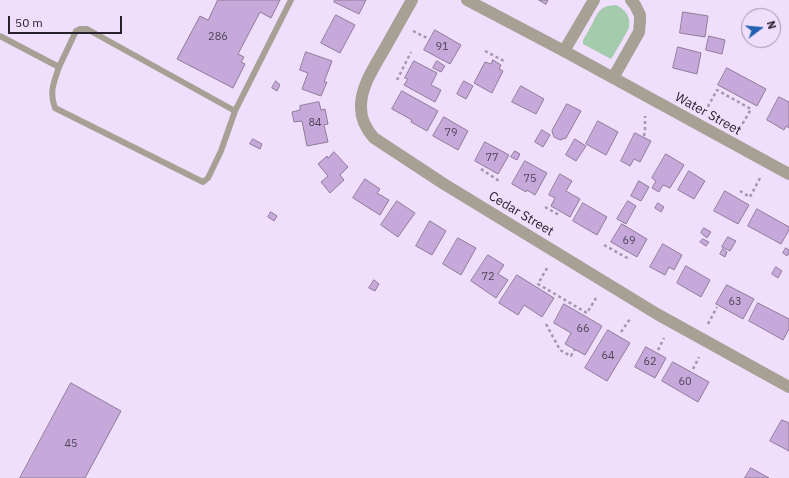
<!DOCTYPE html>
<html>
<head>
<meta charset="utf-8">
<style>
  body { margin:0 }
  #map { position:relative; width:789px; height:478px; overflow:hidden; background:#f0defd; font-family:"IBM Plex Sans",sans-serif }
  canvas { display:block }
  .north { position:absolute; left:741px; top:8px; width:40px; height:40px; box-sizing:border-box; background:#f0defd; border:1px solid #a092a9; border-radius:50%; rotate:74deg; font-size:11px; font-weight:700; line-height:16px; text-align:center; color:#27212c }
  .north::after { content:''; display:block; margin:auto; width:14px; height:18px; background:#2260b1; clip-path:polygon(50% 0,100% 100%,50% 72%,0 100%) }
  .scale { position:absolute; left:8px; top:16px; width:114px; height:18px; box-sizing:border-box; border:2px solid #27212c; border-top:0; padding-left:5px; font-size:12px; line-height:14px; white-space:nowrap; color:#27212c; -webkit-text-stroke:3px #f0defd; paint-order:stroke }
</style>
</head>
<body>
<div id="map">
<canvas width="789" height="478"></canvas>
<div class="north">N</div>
<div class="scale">50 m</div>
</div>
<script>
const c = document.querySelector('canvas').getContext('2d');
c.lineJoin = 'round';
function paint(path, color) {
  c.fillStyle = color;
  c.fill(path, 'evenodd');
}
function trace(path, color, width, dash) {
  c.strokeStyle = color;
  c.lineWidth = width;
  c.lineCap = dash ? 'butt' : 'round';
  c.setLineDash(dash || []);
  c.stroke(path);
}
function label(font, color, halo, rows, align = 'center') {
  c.font = font + ' "IBM Plex Sans",sans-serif';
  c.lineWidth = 4;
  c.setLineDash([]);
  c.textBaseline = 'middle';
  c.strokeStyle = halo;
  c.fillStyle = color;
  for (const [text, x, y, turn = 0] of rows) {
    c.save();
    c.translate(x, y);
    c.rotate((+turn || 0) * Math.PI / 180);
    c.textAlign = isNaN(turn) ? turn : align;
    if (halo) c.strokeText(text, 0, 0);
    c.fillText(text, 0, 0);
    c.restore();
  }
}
const green = new Path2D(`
  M616 5C627 10 632 19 628 30L613 56 611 59 583 44V40C587 33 591 27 594 20 600 8 603 6 616 5Z`);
const building = new Path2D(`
  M218 0H280L271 18 260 12 238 54 244 57 241 62 245 64 233 88 177 59 200 16 208 20Z
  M335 0H366L359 14 334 2Z
  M539 0H548L546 4Z
  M683 12 708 16 705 37 680 33Z
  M336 15 355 25 340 53 321 43Z
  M435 30 461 45 450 64 424 50Z
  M709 36 725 40 722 54 706 50Z
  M678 47 701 53 697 74 673 68Z
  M306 52 332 61 324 82H327L321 96 302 89 308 73 300 70Z
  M493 60 501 65 499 69 503 71 492 93 474 83 485 62 491 64Z
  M414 61 437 73 431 85 441 90 435 102 404 85 408 79 405 78Z
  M437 61 445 66 441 72 433 68Z
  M727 68 766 89 757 106 718 85Z
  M276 81 280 85 277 91 272 88Z
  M464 81 473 86 466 99 457 94Z
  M521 86 544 99 536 114 512 102Z
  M402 91 438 111 427 131 411 122 412 120 392 109Z
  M779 97 789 102V128L786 126 784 130 767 120Z
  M319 102 321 110 325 109 328 124 324 125 328 142 307 146 302 121 294 122 292 112 300 110V106Z
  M567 104 581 111 566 138 560 140 554 137 552 131Z
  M444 117 468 131 458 150 433 136Z
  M598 121 618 132 606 155 586 144Z
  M542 130 550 135 543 147 535 142Z
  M635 133 651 141 640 162 634 159 630 166 621 161Z
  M253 139 262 144 260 149 250 144Z
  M575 139 586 146 576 161 566 155Z
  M485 142 509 155 498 174 475 161Z
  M515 151 520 154 517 160 511 157Z
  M334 152 348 167 340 175 344 180 330 193 321 182 328 176 318 164 327 156 328 158Z
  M666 154 684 165 670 188 663 185 659 192 652 188 656 181 652 178Z
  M525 161 547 173 535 195 527 190 526 192 512 184Z
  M689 171 705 181 694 199 678 190Z
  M560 174 572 181 566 191 580 199 570 217 551 206 555 198 549 195Z
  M365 179 380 189 377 193 389 200 380 215 353 198Z
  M639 181 649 187 641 201 631 196Z
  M725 191 749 205 738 224 714 211Z
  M397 201 415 213 398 237 381 225Z
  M628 201 636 206 626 224 617 219Z
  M583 203 607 217 597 235 573 221Z
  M658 203 664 207 661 212 655 208Z
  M757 209 789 227V230L781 244 748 226Z
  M271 212 277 216 274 221 268 217Z
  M430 221 446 231 432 255 416 246Z
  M622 224 647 239 637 257 611 242Z
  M704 228 711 232 707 238 701 233Z
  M728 237 736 241 730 251 722 247Z
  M458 238 476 248 461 275 443 264Z
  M703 239 709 242 706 246 700 242Z
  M663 244 682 255 674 270 669 267 665 275 650 267Z
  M786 248 789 250V253L787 256 783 253Z
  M723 249 727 252 725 257 720 254Z
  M488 255 504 265 498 274 508 280 496 298 471 281Z
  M686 266 710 280 701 297 677 283Z
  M776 267 782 271 778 278 772 274Z
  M517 275 554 298 542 317 524 305 518 315 499 303Z
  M374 280 379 284 375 291 369 288Z
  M727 285 754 299 743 319 716 304Z
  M758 303 789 319V329L783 340 749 321Z
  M564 304 602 326 585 355 565 344 571 333 554 323Z
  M608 330 630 343 607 381 585 368Z
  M646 347 666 358 655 378 635 367Z
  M673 362 709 382 698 402 662 381Z
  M71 383 121 411 85 478H20Z
  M782 420 789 423V451L770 441Z
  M751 468 769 478H745Z`);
const path = new Path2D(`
  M413 31 427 38
  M485 51 504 61
  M397 80 411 52
  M705 112 717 90 751 109 738 132
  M644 136 645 130V116
  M481 169 499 181
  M740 191 750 197 760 178
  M545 207 559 215
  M604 245 629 259
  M547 268 538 284 587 313 596 298
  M546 324 560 350 571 356 575 349
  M708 324 717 307
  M621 332 630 319
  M658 350 664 338
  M693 369 699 357`);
const lane = new Path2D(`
  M0 36 59 67C54 82 49 92 55 108L203 182 208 178 221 151 235 111 291 0
  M59 67 76 31 80 29H87L235 111`);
const street = new Path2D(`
  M412 0C403 16 394 32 385 48 375 66 360 87 361 108 361 119 366 129 374 138L444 184 657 314 789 387
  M467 0 564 51 789 174
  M564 51 594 0
  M613 78 639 32 640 21V15L635 5 631 0`);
const numberNames = [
  ["286",218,37],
  ["91",442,47],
  ["84",315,123],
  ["79",451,133],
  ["77",492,158],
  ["75",530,179],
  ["69",629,241],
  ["72",488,277],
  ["63",735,302],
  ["66",583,329],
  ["64",608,356],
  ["62",650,362],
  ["60",685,382],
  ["45",71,444]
];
const streetNames = [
  ["Water Street",708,114,29],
  ["Cedar Street",521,214,31]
];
paint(green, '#a4ccac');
paint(building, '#c6a9da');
trace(building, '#8d7c98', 1);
trace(path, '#a396ad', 2.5, [3, 3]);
trace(lane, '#a6a194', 6);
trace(street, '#a6a194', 12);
label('11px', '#4f4358', null, numberNames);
label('13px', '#27212c', '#f0defd', streetNames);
</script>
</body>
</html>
